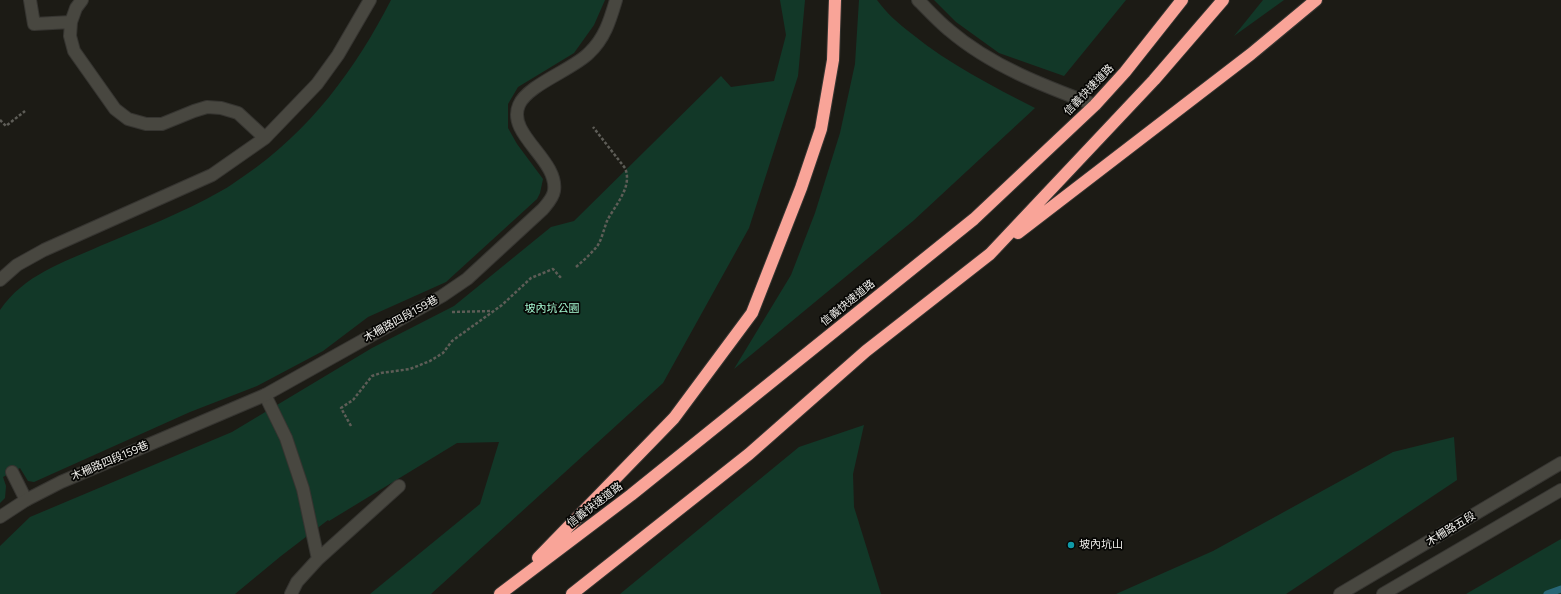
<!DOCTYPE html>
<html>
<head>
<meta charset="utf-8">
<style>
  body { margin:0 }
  canvas { display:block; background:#1c1b15 }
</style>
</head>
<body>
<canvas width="1561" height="594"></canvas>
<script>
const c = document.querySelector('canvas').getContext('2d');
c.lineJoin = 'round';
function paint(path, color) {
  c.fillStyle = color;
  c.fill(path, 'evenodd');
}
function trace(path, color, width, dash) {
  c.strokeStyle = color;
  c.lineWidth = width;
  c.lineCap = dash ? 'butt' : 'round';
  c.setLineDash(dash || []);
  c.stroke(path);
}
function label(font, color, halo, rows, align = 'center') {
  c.font = font + ' Figtree,"Noto Sans TC",sans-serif';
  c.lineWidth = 3.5;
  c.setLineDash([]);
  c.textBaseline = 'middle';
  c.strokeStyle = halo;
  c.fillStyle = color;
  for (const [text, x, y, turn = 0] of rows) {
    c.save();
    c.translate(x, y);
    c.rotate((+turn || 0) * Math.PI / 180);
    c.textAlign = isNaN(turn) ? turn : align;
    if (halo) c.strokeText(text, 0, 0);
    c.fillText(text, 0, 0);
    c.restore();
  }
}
const green = new Path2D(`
  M391 0H605L594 25 574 53 518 87 508 104V128L517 144 543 179 540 193 537 199 446 282 368 317 323 351 257 386 190 412 34 482 28 481 20 468 3 477 6 486 5 498 0 503V310C24 275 62 263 100 246 140 229 183 213 221 191 229 187 236 181 244 176 310 131 355 70 391 0Z
  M780 0H805L798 76 749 228 663 383 431 594H370L480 504 499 442 457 443 329 521 328 520 281 556 235 594H0V546L30 517 232 432 372 348 454 306 551 227 574 221 721 76 731 87 774 81 786 35Z
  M859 0H877C888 15 898 23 912 34 949 64 992 86 1035 108L913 221 734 369 791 275 815 213 840 133 855 64Z
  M934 0H1126L1064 76 999 53 956 22Z
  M1263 0H1284L1234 36Z
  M864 425 853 474 854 507 881 594H620L799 447Z
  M1454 437 1457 480 1286 594H1116L1213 551 1393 452Z
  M1561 539V594H1466Z`);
const stream = new Path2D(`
  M1547 594 1561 589`);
const path = new Path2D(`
  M0 120 6 126 25 111
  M576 267C584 260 592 253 598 245 602 238 604 229 607 221 615 205 633 187 625 168L593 127
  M452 312 492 311
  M351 426 341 408 353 400 372 376 381 373 410 369 430 361 443 353 452 341 502 305 531 278 553 269 562 279`);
const lane = new Path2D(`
  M30 0 34 24 71 22
  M82 0 76 8 71 22 70 36 74 51 115 109 128 119 146 124H162L194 111 207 107 221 108 238 113 265 138
  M918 0C928 10 938 21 949 30 991 66 1044 86 1095 105
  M0 280 17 265 44 250 212 175 265 138 317 84 338 55 370 0
  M265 395 286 438 303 489 318 559
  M12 472 26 500
  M291 594 297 582 318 559 399 486`);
const street = new Path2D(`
  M0 517 26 500 61 482 265 395 442 296 467 279 543 209C547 204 553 198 554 191 559 160 506 134 519 105 527 85 574 69 589 53 605 38 610 20 616 0`);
const secondary = new Path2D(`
  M1340 594 1561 463
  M1383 594 1561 490`);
const highway = new Path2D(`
  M1018 233 1251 54 1316 0
  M538 558 674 418 752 313 801 188 821 129 833 60 835 0
  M500 594 631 495 974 219 1095 105 1125 72 1182 0
  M572 594 749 454 866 351 990 254 1154 80 1223 0`);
const markers = [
  [1071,545,4,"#0f9aa8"]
];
const streetNames = [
  ["信義快速道路",1089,90,-46],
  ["信義快速道路",848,303,-39],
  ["木柵路四段159巷",401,319,-29],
  ["木柵路四段159巷",110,461,-23],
  ["信義快速道路",595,505,-37],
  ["木柵路五段",1451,529,-31]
];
const parkNames = [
  ["坡內坑公園",552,309]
];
const poiNames = [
  ["坡內坑山",1079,545]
];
paint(green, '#123828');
trace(stream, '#286777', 7);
trace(lane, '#363531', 14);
trace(street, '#363531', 14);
trace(secondary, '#363531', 14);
trace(highway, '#363531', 14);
trace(path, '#5e5d57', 2.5, [3, 2]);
trace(lane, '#484740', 12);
trace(street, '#484740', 12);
trace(secondary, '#484740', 12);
trace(highway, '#f9a498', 12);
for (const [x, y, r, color] of markers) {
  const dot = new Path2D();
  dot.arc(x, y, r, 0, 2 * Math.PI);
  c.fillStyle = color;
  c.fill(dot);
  trace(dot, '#060604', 1.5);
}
label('11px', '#f0efeb', '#060604', streetNames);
label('11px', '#a4f8d1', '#060604', parkNames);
label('11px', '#f0efeb', '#060604', poiNames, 'left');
</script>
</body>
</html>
